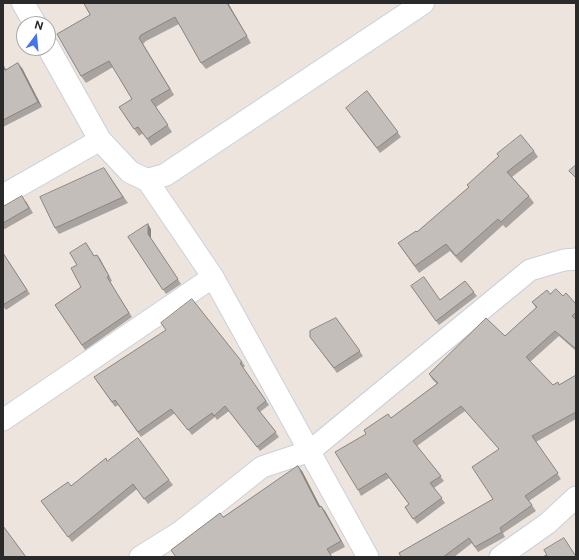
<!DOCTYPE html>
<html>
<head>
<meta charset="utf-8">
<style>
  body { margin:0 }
  #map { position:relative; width:579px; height:560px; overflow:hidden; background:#ece4dd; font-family:"Public Sans",sans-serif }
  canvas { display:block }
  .frame { position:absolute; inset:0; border:4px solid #2a2a2a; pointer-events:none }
  .north { position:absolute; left:16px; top:16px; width:40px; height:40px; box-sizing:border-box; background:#fff; border:1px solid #aaa; border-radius:50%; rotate:16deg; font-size:11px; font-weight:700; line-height:16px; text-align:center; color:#2a2a2a }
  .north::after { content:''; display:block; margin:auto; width:14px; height:18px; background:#4773ef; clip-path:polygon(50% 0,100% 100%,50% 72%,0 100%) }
</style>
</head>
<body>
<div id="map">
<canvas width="579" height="560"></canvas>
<div class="frame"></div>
<div class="north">N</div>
</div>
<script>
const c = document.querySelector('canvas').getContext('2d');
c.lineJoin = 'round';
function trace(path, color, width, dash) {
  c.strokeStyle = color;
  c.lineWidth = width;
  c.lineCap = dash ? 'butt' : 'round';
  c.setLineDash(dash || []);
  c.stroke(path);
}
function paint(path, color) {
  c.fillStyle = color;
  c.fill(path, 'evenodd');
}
const street = new Path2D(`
  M147 180 213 277 368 557
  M3 195 100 140
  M3 420 213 277
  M140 557 180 532 262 467 310 451 530 270 564 260 576 259
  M500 557 548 523 576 497`);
const secondary = new Path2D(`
  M23 3 35 24
  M48 47 100 140 130 172 147 180 165 175 423 3`);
const wall = new Path2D(`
  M84 3H228L251 43 206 69 201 63 179 24 146 41 143 44 174 95 156 107 172 132 151 146 143 133 139 136 119 107 132 99 113 67 86 83 81 76 90 15Z
  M3 64 6 69 22 68 42 107 3 127Z
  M367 91 401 137 380 153 349 112Z
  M534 151 538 157 512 177 529 196 534 203 506 228 503 225 461 263 450 251 419 273 398 243 417 232Z
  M108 174 128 203 59 234 55 228Z
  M26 201 33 213 3 230V207Z
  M151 229V239L181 284 166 294 128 237Z
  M86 243 94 256 97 255 100 259 112 281 110 282 132 317 85 350 55 305 81 287 77 265Z
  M3 253 30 294 6 310 3 306Z
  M465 281 477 296 439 325 411 286 440 300Z
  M550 294 563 296 576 304V351L559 336 530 362 553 385H560L576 375V419L536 442 561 479 529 501 536 511 503 533 505 537 478 552 472 543 454 557H401L493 499 499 449 465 411 417 446 444 481 434 488 445 503 417 524 405 507 409 504 389 478 361 496 358 490 391 418 437 384 432 379 429 374 505 336 536 308 532 302Z
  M336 318 363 356 337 373 310 337Z
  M242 362 245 366 243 368 269 405 260 412 279 437 260 451 229 411 217 420 215 417 192 435 175 413 141 437 118 405 115 407 94 377Z
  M107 461 169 480 173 485 148 504 137 489 72 542 41 501 71 486Z
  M302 471 320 506H321L325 511 345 547 331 554 223 517Z`);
const shadedWall = new Path2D(`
  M227 3H228L251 43 247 36Z
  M139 38 143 44 174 95 170 89Z
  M18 63 22 68 42 107 38 102Z
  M148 224 151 229V239L181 284 148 234Z
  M97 255 100 259 112 281 109 276Z
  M298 466 302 471 323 512 319 507Z
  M321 506 325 511 345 547 341 541Z`);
const building = new Path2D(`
  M84 3H227L247 36 201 63 175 17 141 35 139 38 170 89 151 100 168 125 147 139 138 127 134 129 119 107 132 99 109 61 81 76 57 34 90 15Z
  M18 63 38 102 3 120V66L5 70Z
  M367 91 398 132 377 148 346 108Z
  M521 135 534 151 507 172 529 196 501 222 498 219 456 256 446 244 415 266 398 243 416 231 417 232 469 187 467 185 499 156 497 154Z
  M576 165V178L569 171Z
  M104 168 123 197 55 228 40 197Z
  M22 196 29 208 3 223V207Z
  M148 224V234L178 279 163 290 128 237Z
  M86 243 94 256 97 255 109 276 107 277 129 313 82 345 55 305 81 287 71 268 77 265 70 253Z
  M3 253 27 290 3 305Z
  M424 277 440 300 465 281 474 292 436 321 411 286Z
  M556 289 563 296 566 293 576 304V312L572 316 576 320V349L555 331 526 357 553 385 558 382 559 385 576 375V412L532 436 558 473 525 496 532 505 500 528 502 532 475 547 469 538 443 557H401L399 553 493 499 472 467 499 449 461 406 413 441 441 476 430 483 442 498 413 519 405 507 409 504 386 473 358 490 335 452 366 434 364 430 388 414 391 418 438 383 429 374 486 318 505 336 537 307 532 302 547 290 550 294Z
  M192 299 242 362 240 363 266 401 257 408 276 432 257 447 225 406 214 416 212 413 188 430 171 409 138 432 115 400 112 402 94 377 166 330 161 323Z
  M336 318 360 351 334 368 310 337V331Z
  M138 438 169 480 144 499 133 484 68 537 41 501 68 482 71 486 106 458 107 461Z
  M298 466 319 507 321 506 341 541 327 549 332 557H176L171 550 220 513 223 517Z
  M3 526 26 557H3Z
  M564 538 575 555H576V557H542L547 555 544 550Z`);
trace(street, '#ccd0db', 23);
trace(secondary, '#ccd0db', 24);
trace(street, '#fff', 21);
trace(secondary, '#fff', 22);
paint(wall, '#a9a3a0');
paint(shadedWall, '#898582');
paint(building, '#c4beba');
trace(building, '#898582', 1);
</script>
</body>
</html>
